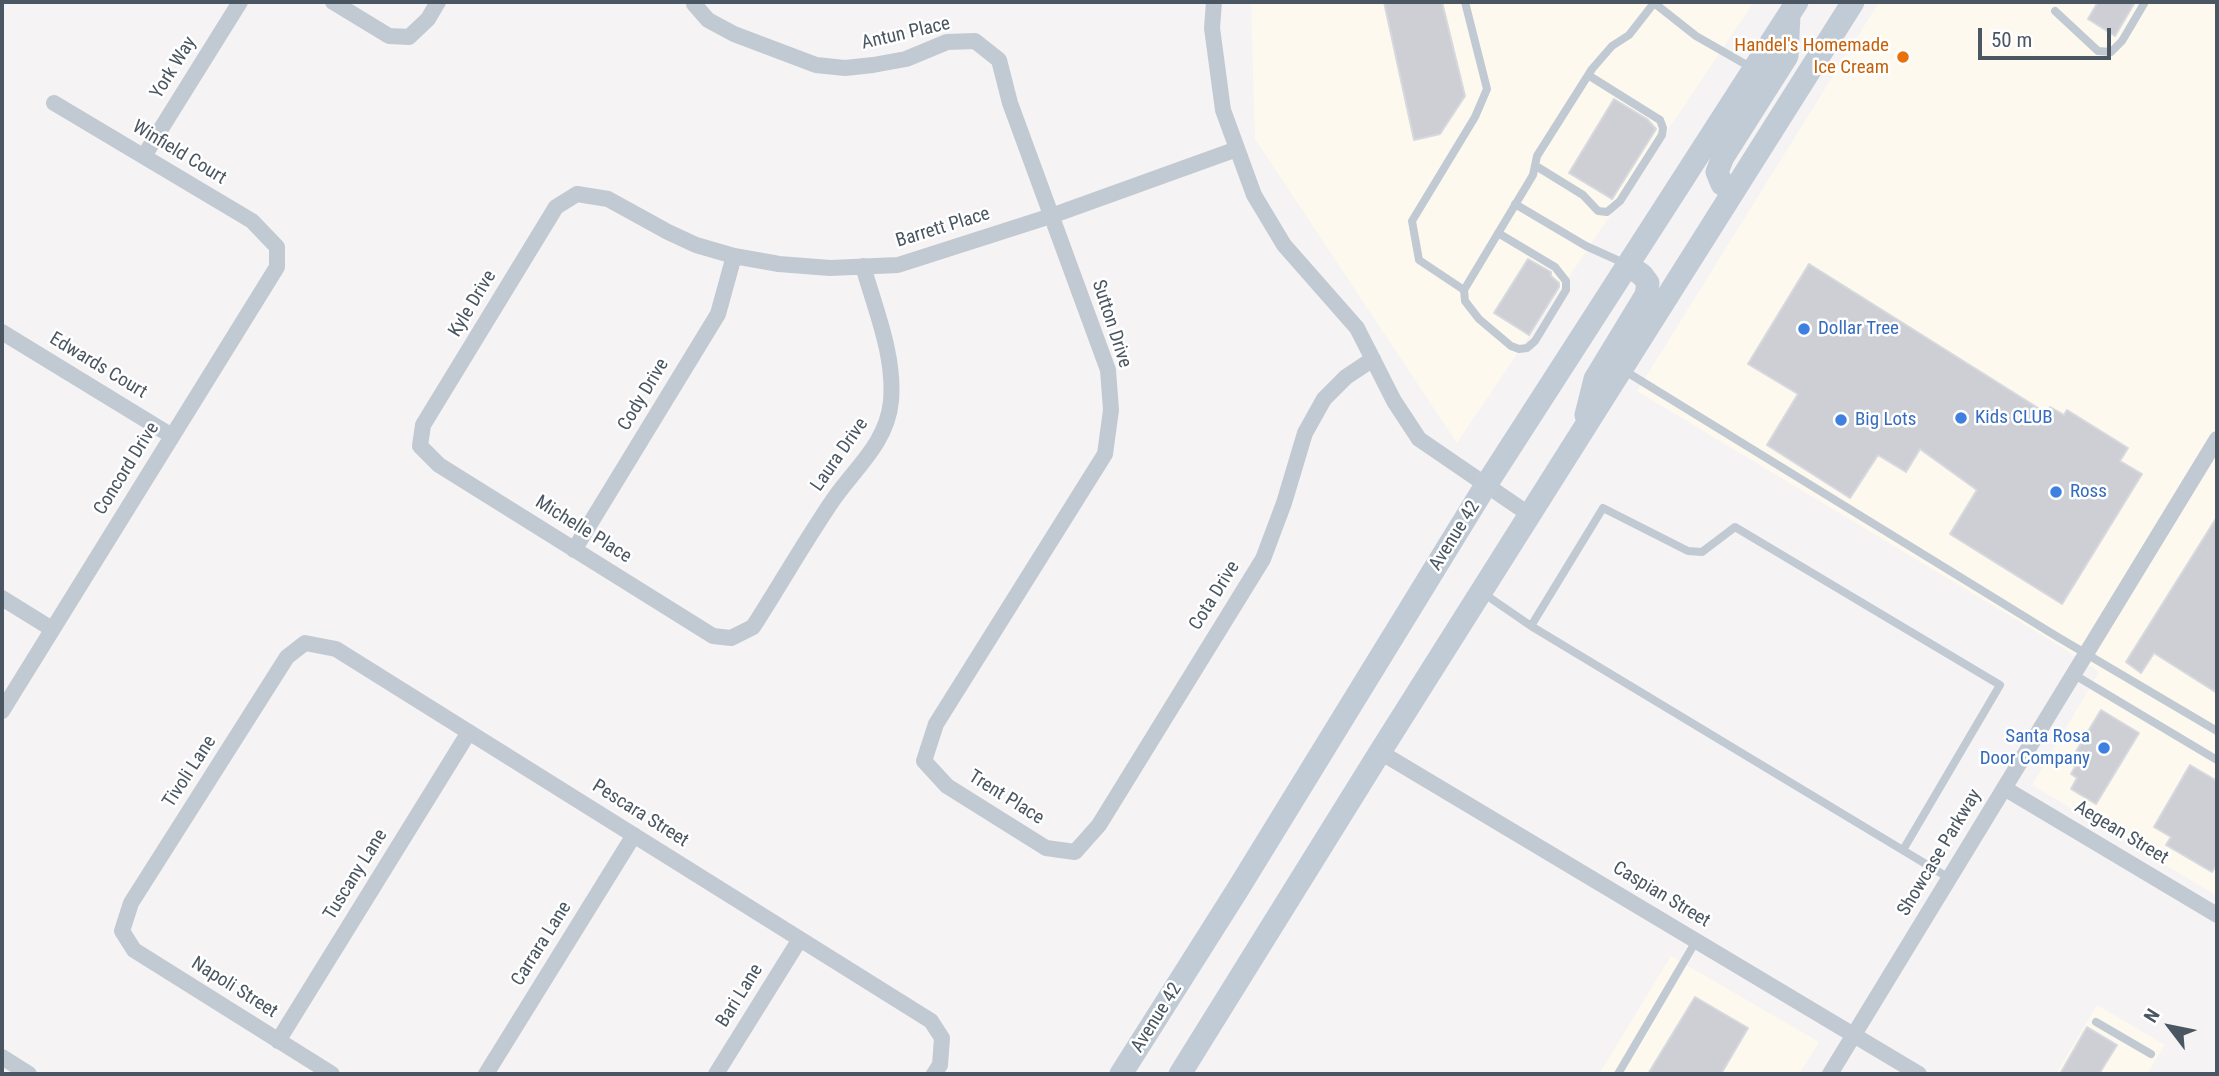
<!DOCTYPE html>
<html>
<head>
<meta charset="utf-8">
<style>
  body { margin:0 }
  #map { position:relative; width:2219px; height:1076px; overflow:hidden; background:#f5f3f3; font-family:"Roboto Condensed",sans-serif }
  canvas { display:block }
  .frame { position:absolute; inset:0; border:4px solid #4a5661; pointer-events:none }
  .north { position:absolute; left:2135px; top:992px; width:70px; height:70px; -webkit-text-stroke:5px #fff; paint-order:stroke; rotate:302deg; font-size:19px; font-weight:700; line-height:28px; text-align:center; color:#4a5661 }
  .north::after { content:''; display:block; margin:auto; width:24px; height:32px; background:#4a5661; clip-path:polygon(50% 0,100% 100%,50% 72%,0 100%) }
  .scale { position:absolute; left:1978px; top:28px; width:133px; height:32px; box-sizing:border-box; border:4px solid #4a5661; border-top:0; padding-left:9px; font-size:21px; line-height:24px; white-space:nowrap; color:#4a5661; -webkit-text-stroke:5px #fff; paint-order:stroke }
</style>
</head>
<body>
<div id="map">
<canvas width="2219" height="1076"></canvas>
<div class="frame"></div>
<div class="north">N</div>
<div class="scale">50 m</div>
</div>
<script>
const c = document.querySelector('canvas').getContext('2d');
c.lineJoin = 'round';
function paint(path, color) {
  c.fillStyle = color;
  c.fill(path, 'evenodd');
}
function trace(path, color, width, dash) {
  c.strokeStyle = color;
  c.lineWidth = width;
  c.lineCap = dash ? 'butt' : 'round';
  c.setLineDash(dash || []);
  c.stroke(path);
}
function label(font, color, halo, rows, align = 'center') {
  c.font = font + ' "Roboto Condensed",sans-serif';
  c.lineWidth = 5;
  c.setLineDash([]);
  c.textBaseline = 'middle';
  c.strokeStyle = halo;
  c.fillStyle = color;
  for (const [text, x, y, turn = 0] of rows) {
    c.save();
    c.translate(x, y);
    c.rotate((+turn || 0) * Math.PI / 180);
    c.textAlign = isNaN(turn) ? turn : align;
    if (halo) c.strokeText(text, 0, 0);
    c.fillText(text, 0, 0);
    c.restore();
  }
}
const commercial = new Path2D(`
  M1251 2H1754L1457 443 1255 139Z
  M1879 2H2217V896L2032 785 2099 672 2060 646 1637 391Z
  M1671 956 1819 1042 1799 1074H1599Z
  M2097 1005 2165 1045 2147 1074H2056Z`);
const building = new Path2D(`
  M1384 2H1442L1465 96 1440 134 1414 140Z
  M2098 2H2135L2115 36 2088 19Z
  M1614 99 1647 119 1656 129 1612 199 1569 173Z
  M1528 259 1551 272V276L1559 283V287L1529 335 1494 313Z
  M1809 264 2046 413 2050 407 2064 415 2067 410 2128 448 2120 461 2142 474 2062 604 1950 534 1977 490 1920 449 1906 472 1878 455 1850 498 1767 445 1798 394 1748 364Z
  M2217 517V693L2154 653 2141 673 2126 662Z
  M2101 710 2139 733 2096 804 2071 789 2077 778 2071 774 2075 767 2069 763Z
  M2190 765 2217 781V864L2212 872 2166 845 2171 837 2154 827Z
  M1695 997 1748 1028 1721 1074H1648Z
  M2087 1027 2117 1045 2099 1074H2060Z`);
const service = new Path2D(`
  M1465 2 1487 89 1475 117 1412 221 1419 260 1464 290 1533 175 1537 156 1592 69 1612 46 1629 35 1654 3
  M1653 2 1696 36 1752 68
  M2055 11 2098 51 2111 52 2122 41 2145 2
  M1536 166 1583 195 1598 211 1607 212 1620 201 1662 135 1663 128 1660 120 1588 75
  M1515 204 1586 246 1626 264
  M1464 290 1465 301 1479 319 1511 346 1519 349 1527 348 1535 341 1566 290V281L1555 267 1498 233
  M1625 371 2056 636 2217 731
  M1483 593 1531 626 1949 878
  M1531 626 1603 508 1688 551 1702 552 1735 527 2000 685 1903 850
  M2073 674 2217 760
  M2096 1022 2151 1054
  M1618 1074 1696 941`);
const minor = new Path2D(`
  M333 2 389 36 409 37 428 19 438 2
  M694 2V4L708 20 734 34 816 65 845 68 873 65 906 59 947 42 975 41 999 60 1010 103 1108 370 1111 410 1105 454 936 724 924 761 947 786 1046 848 1075 852 1099 825 1263 559 1284 503 1305 433 1324 399 1346 377 1373 359
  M1214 2 1212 28 1223 110 1254 195 1284 245 1357 328 1394 401 1419 439 1530 515
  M144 156 240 2
  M863 266C875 309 895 355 891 401 887 443 855 468 833 500 805 541 780 585 753 627L731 638 713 636 439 465 420 446 423 425 556 207 577 194 608 199 668 232 696 245 734 256 779 264 830 268 898 265 1051 216 1237 149
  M2 332 172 436
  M574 550 718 314 734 256
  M2 598 52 629
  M2 711 277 267V247L252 221 54 103
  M1380 752 1919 1074
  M2004 788 2217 915
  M278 1041 469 732
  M2 1057 29 1074
  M332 1074 134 950 122 931 131 903 287 657 305 643 336 649 931 1021 942 1038 940 1065 934 1074
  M486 1074 634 835
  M716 1074 800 939
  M1830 1074 2217 439`);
const secondary = new Path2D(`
  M1734 191 1722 184 1717 172 1723 157 1787 56 1789 15
  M1586 415 1595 379 1646 295 1648 283 1642 275 1629 266
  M1121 1074 1238 889 1486 485 1797 2
  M1180 1074 1380 752 1853 2`);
const markers = [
  [1903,57,7,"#e8710a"],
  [1804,329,7,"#3f7fe0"],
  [1961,418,7,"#3f7fe0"],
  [1841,420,7,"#3f7fe0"],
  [2056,492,7,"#3f7fe0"],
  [2104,748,7,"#3f7fe0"]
];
const streetNames = [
  ["Antun Place",906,34,-13],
  ["York Way",174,68,-58],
  ["Winfield Court",179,153,31],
  ["Barrett Place",943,228,-17],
  ["Kyle Drive",473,304,-59],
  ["Sutton Drive",1111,324,72],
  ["Edwards Court",98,366,31],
  ["Cody Drive",644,395,-59],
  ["Laura Drive",840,455,-55],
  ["Concord Drive",127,469,-58],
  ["Michelle Place",583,530,32],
  ["Avenue 42",1455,536,-58],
  ["Cota Drive",1215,596,-58],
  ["Tivoli Lane",190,772,-57],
  ["Trent Place",1006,798,32],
  ["Pescara Street",640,814,32],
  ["Aegean Street",2121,833,31],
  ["Showcase Parkway",1940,853,-59],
  ["Tuscany Lane",356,875,-58],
  ["Caspian Street",1661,895,31],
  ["Carrara Lane",542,944,-58],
  ["Napoli Street",234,988,32],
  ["Bari Lane",740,996,-58],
  ["Avenue 42",1157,1018,-58]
];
const foodNames = [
  ["Handel's Homemade",1889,46],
  ["Ice Cream",1889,68]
];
const shopNames = [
  ["Dollar Tree",1818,329],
  ["Kids CLUB",1975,418],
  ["Big Lots",1855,420],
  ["Ross",2070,492],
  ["Santa Rosa",2090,737,"right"],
  ["Door Company",2090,759,"right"]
];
paint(commercial, '#fdf9ef');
paint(building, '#cdcfd5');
trace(building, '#d7d9de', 2);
trace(service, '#c1cad2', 8);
trace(minor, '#c1cad2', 16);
trace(secondary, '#c1cbd6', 23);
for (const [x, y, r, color] of markers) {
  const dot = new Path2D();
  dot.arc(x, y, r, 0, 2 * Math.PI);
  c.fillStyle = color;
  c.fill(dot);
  trace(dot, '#fff', 2.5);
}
label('19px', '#4a5661', '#fff', streetNames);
label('19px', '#c56008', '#fff', foodNames, 'right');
label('19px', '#366cbe', '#fff', shopNames, 'left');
</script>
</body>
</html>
